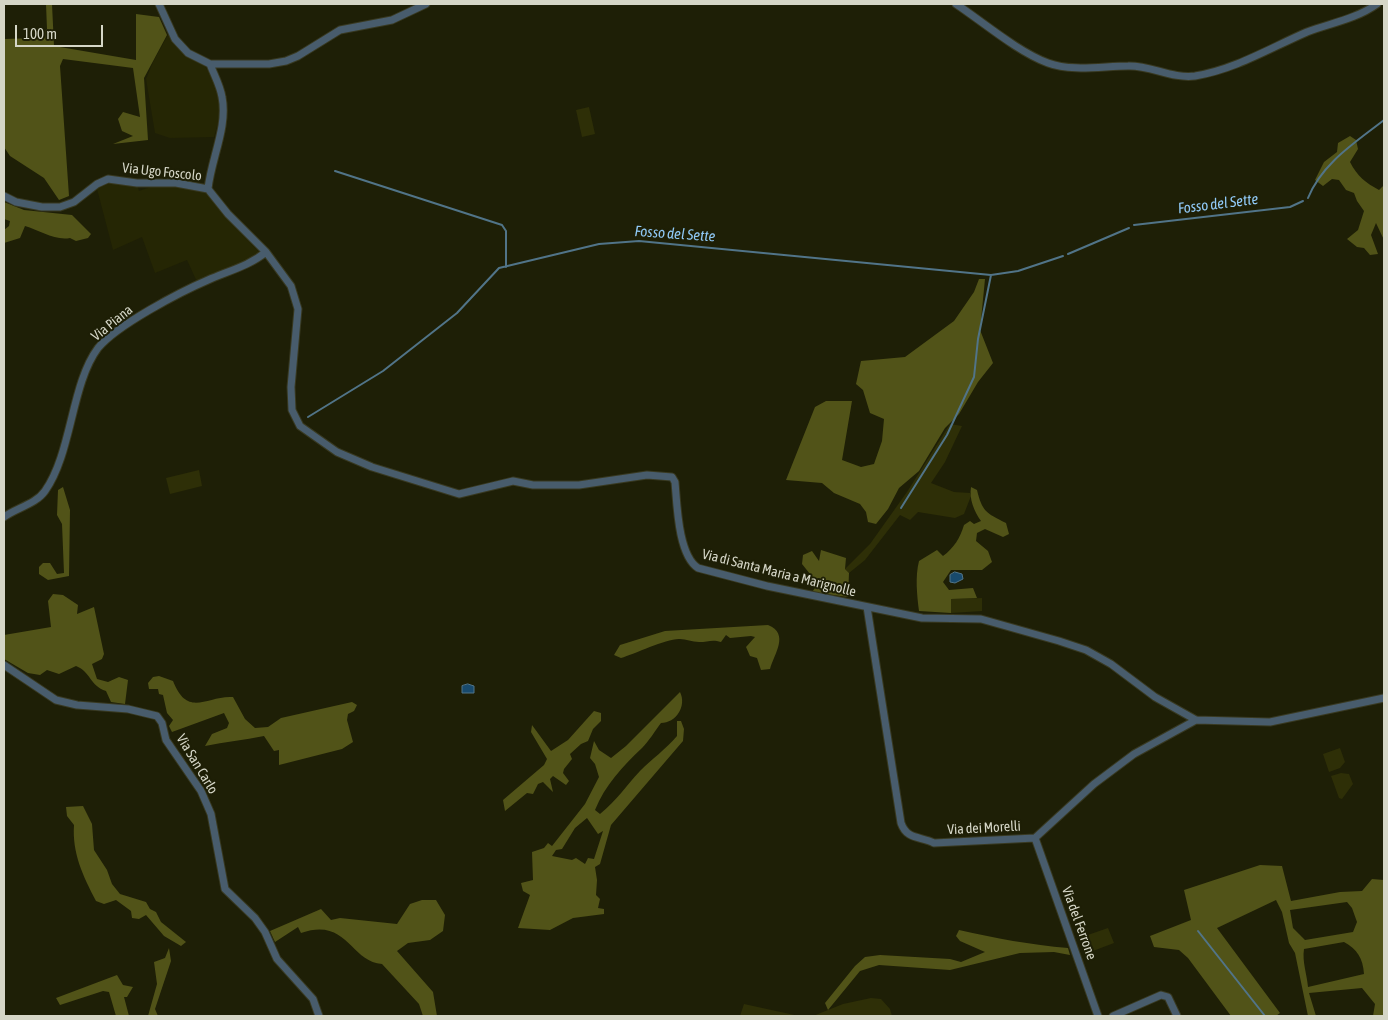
<!DOCTYPE html>
<html>
<head>
<meta charset="utf-8">
<style>
  body { margin:0 }
  #map { position:relative; width:1388px; height:1020px; overflow:hidden; background:#1e1f06; font-family:"Asap Condensed",sans-serif }
  canvas { display:block }
  .frame { position:absolute; inset:0; border:5px solid #d5d6c7; pointer-events:none }
  .scale { position:absolute; left:15px; top:25px; width:88px; height:22px; box-sizing:border-box; border:2px solid #d5d6c7; border-top:0; padding-left:6px; font-size:15px; line-height:18px; white-space:nowrap; color:#d5d6c7; -webkit-text-stroke:4px #1e1f06; paint-order:stroke }
</style>
</head>
<body>
<div id="map">
<canvas width="1388" height="1020"></canvas>
<div class="frame"></div>
<div class="scale">100 m</div>
</div>
<script>
const c = document.querySelector('canvas').getContext('2d');
c.lineJoin = 'round';
function paint(path, color) {
  c.fillStyle = color;
  c.fill(path, 'evenodd');
}
function trace(path, color, width, dash) {
  c.strokeStyle = color;
  c.lineWidth = width;
  c.lineCap = dash ? 'butt' : 'round';
  c.setLineDash(dash || []);
  c.stroke(path);
}
function label(font, color, halo, rows, align = 'center') {
  c.font = font + ' "Asap Condensed",sans-serif';
  c.lineWidth = 4;
  c.setLineDash([]);
  c.textBaseline = 'middle';
  c.strokeStyle = halo;
  c.fillStyle = color;
  for (const [text, x, y, turn = 0] of rows) {
    c.save();
    c.translate(x, y);
    c.rotate((+turn || 0) * Math.PI / 180);
    c.textAlign = isNaN(turn) ? turn : align;
    if (halo) c.strokeText(text, 0, 0);
    c.fillText(text, 0, 0);
    c.restore();
  }
}
const built = new Path2D(`
  M169 33 203 63 217 85 221 112 214 137 170 138 155 133 146 79 153 62Z
  M111 182 138 187 139 191 153 186 176 187 208 193 231 223 259 252 254 258 198 284 187 260 155 273 142 237 113 250 97 189Z`);
const green = new Path2D(`
  M589 107 595 134 582 137 576 110Z
  M950 424 962 426 945 462 931 483 954 492 970 493 971 496 964 514 955 518 918 512 910 520 900 515 865 560 849 573 845 569 870 544 907 492Z
  M199 470 202 486 170 494 166 478Z
  M982 598V611L951 613V599Z
  M1340 748 1345 762 1340 768 1329 772 1323 754Z
  M1341 773 1349 774 1353 784 1342 799 1339 798 1331 776Z
  M1108 928 1114 943 1085 954 1079 938Z
  M871 998 881 999 890 1009 892 1016H813L843 1004Z
  M744 1004 799 1016H740Z`);
const forest = new Path2D(`
  M46 4H52L54 46 136 60V14L159 17 167 35 144 78 148 140 113 144 133 136 122 131 118 119 123 112 140 117 133 68 63 59 60 66 69 196 59 200 44 178 10 156 4 147V39L38 38 47 29Z
  M1350 136 1356 140 1358 149 1350 162C1357 176 1366 183 1379 190L1384 185V240L1376 223 1371 235 1378 254 1370 255 1364 248 1357 247 1347 239 1358 230 1364 211 1357 201 1354 193 1346 190 1339 180 1332 179 1323 186 1315 180 1324 162 1337 152 1338 143Z
  M4 202 24 210 72 215 91 234 88 238 76 241 70 238C55 241 39 230 25 226L20 238 4 243V230L9 226 10 221 4 219Z
  M979 279H985L980 330 993 363 978 382 959 414 945 428 919 471 899 488 888 509 876 524 868 522 866 512 860 504 834 493 822 483 786 480 815 407 826 401H852L842 460 861 467 874 464 882 441 884 419 870 413 863 390 856 384 861 361 905 357 954 321 974 292Z
  M63 487 70 510 69 576 48 580 39 574V567L43 563H50L57 574 64 573 62 524 57 515 58 490Z
  M971 487 977 490C982 511 986 513 1006 523L1009 534 1003 537 985 529 977 533 976 541 988 551 992 562 982 570H951L943 582 949 590 973 588 977 598 951 599V613L919 611C917 595 915 577 919 561L937 550 943 556C954 548 960 538 964 525L970 521 974 524 981 521C974 511 969 499 971 487Z
  M821 550 846 558 845 569 849 573 848 597 812 592 818 584 802 564 803 555 812 551 819 561Z
  M53 594 63 595 78 605 77 614 94 607 104 654 102 659 92 664 97 679 108 682 119 677 128 680 125 704 111 702 106 691C90 686 91 672 76 666L59 674 47 670 40 675 28 673 4 659V635L51 627 48 601Z
  M768 625C790 634 774 654 770 669L761 670 757 658 750 656 746 647 755 637 751 636 730 638 726 635 721 642C712 639 708 642 699 642 692 642 686 639 680 639 667 638 635 654 621 658L614 655 620 645 665 631Z
  M159 676 173 681C188 719 207 695 233 697L245 719 255 728 268 727 281 718 352 702 357 705 354 711 348 714 347 720 353 742 342 749 279 765V750L274 751 264 736C244 740 225 742 205 746L212 734 227 728 229 723 224 713 172 732 169 726 173 720 167 713 163 695 159 694 158 689H149L148 683 153 677Z
  M680 692C687 706 676 723 661 723 655 731 649 741 642 748 623 766 605 785 595 810L600 814C617 800 626 786 640 771 652 759 666 749 677 736V721H681L684 729 683 741 611 825 600 864 595 867 597 880 596 895 600 899 598 908 604 909V914L573 918 550 930 518 928 530 895 523 891 521 883 533 880 532 852 544 848 548 843 552 846 585 804 599 777 595 764 590 758 594 741 599 750 611 758 626 746ZM587 818 598 834 603 831 594 859 588 858 585 864 576 858 572 860 552 856 556 850 562 849 575 828Z
  M594 711 601 713V721L593 729 588 741 581 744 570 754 572 759 564 769 563 773 569 781 566 785 553 776 550 779 553 792 543 782 538 784 533 794 527 793 505 811 503 800 544 765 547 759 531 732 532 725 551 751 568 740Z
  M83 806 92 824 94 850 107 870 112 884 120 894 146 902 150 909 156 912 161 922 186 942 181 946 164 936 146 915 139 919 132 918 131 911 116 900 104 904 96 901C83 876 72 853 74 825L67 816 66 807Z
  M1260 865 1282 866 1291 901 1340 892 1362 891 1372 879 1384 880V1016H1373L1375 1004 1362 988 1309 993 1316 1016H1308L1295 953 1289 943 1282 912 1276 900 1217 928 1280 1013 1276 1016H1231L1188 958 1179 950 1154 947 1150 936 1191 920 1184 890ZM1347 902 1352 908 1357 922 1353 932 1305 940 1293 928 1290 910ZM1344 942C1357 949 1363 958 1364 974L1308 987C1307 974 1302 962 1304 949Z
  M422 900H436L445 915 443 931 430 940 408 943 397 951 433 992 437 1016H423L419 1004 382 964C350 962 348 917 301 933L298 927 275 942 270 931 321 909 331 920 340 918 397 924 410 904Z
  M959 930C995 938 1031 945 1068 948L1070 955 1054 952 1020 953 950 970 879 965 860 971 828 1010 825 1003 855 966 865 957 880 955 950 959 961 962 985 952 960 941 956 936Z
  M169 948 171 961 155 1009 158 1016H148L157 984 154 962 165 958Z
  M117 975 123 985 133 987 127 997H124L129 1016H116L109 992 103 991 60 1005 56 998Z`);
const water = new Path2D(`
  M955 572 962 574 963 579 955 583 950 582V575Z
  M468 684 474 686V693H462V686Z`);
const stream = new Path2D(`
  M335 171 502 225 506 231V267
  M1308 198C1322 163 1356 142 1384 120
  M1134 225 1290 207 1303 201
  M1068 254 1129 228
  M308 417 383 371 457 313 499 268 599 244 639 241 991 275 1018 271 1063 256
  M901 508 947 435 974 377 978 339 991 275
  M1198 931 1265 1016`);
const minor = new Path2D(`
  M159 4 175 39 188 53 210 64H269L286 61 298 56 340 30 392 20 426 4
  M956 4C983 22 1018 52 1048 63 1072 72 1103 66 1128 66 1150 65 1172 79 1195 76 1236 69 1270 48 1307 32 1331 23 1356 19 1377 4
  M210 64C214 75 220 85 222 97 228 127 211 159 208 189L228 214 266 252 291 286 298 309 291 387 292 410 300 426 337 452 372 467 459 494 513 481 533 485H579L647 475 672 477 675 482C677 504 678 555 698 568L767 586 922 618 981 619 1059 641 1086 650 1111 664 1155 697 1196 720 1270 722 1384 698
  M4 196 16 202 42 207H60L74 202 97 184 108 179 137 183H176L208 189
  M4 517C16 508 36 504 45 491 72 453 71 384 98 348 117 325 180 292 208 280 228 271 249 266 266 252
  M867 607 901 823C907 840 920 836 934 843L1035 838 1094 784 1134 754 1196 720
  M4 665 56 700 77 705 128 709 157 716 162 723 166 740 201 791 211 814 225 889 255 918 265 932 277 959 313 999 319 1016
  M1035 838 1098 1016
  M1113 1016 1161 995 1168 997 1177 1016`);
const streetNames = [
  ["Via Ugo Foscolo",162,172,6],
  ["Via Piana",112,323,-39],
  ["Via di Santa Maria a Marignolle",779,573,14],
  ["Via San Carlo",197,764,59],
  ["Via dei Morelli",984,828,-3],
  ["Via del Ferrone",1079,923,70]
];
const waterNames = [
  ["Fosso del Sette",1218,204,-7],
  ["Fosso del Sette",675,234,4]
];
paint(built, '#252604');
paint(green, '#2e2f07');
paint(forest, '#515318');
paint(water, '#184a6d');
trace(water, '#517488', 1);
trace(stream, '#517488', 2);
trace(minor, '#383921', 9);
trace(minor, '#485c6c', 7);
label('14px', '#d5d6c7', '#1e1f06', streetNames);
label('italic 15px', '#90c9f6', '#1e1f06', waterNames);
</script>
</body>
</html>
